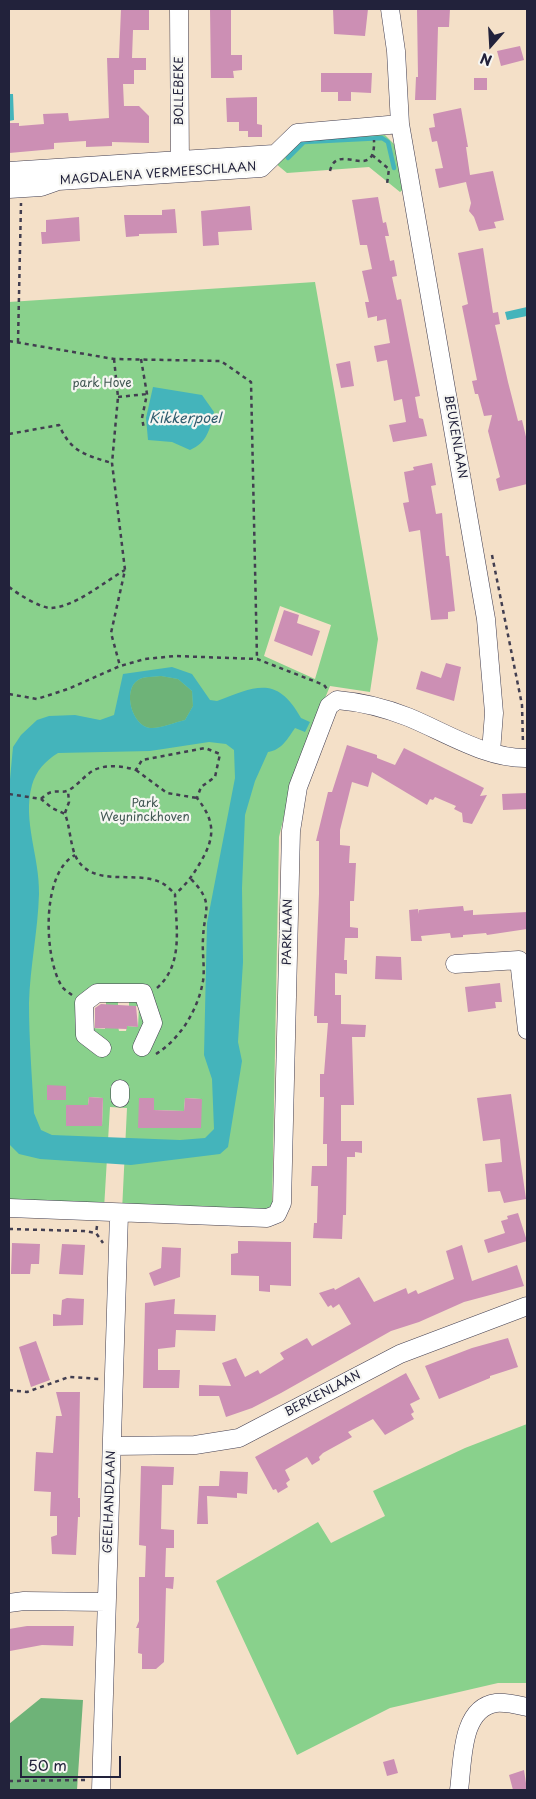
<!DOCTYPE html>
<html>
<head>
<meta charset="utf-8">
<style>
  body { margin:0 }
  #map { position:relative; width:536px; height:1799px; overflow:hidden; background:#f4e0c8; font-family:"Playpen Sans",sans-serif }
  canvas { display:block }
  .frame { position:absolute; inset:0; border:10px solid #22223b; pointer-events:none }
  .north { position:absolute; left:466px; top:20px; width:50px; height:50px; -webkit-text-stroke:4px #f6f6f2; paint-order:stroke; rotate:199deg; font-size:14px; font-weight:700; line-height:20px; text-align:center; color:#22223b }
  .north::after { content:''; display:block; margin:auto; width:18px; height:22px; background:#22223b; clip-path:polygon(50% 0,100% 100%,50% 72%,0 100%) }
  .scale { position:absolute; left:20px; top:1756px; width:101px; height:22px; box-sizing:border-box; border:2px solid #22223b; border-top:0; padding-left:6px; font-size:15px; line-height:18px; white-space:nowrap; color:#22223b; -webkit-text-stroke:4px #f6f6f2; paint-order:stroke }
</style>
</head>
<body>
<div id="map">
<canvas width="536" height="1799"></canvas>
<div class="frame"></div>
<div class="north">N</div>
<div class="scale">50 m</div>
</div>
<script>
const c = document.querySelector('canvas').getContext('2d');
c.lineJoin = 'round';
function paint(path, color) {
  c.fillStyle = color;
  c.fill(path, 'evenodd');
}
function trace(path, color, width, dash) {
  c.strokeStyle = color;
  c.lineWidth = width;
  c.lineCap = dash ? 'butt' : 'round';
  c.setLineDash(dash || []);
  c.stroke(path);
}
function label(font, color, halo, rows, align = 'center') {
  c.font = font + ' "Playpen Sans",sans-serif';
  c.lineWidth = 4.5;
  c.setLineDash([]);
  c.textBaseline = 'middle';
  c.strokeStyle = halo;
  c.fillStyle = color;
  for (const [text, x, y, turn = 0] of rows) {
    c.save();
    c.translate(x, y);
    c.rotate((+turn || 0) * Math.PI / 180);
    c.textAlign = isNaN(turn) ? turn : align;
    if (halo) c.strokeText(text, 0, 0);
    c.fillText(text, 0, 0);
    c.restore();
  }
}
const green = new Path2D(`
  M384 134 394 144 404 189 400 192 369 167 287 173 275 163 300 140Z
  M315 282 378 639 370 692 330 686 294 774 279 837 272 1212 122 1211 127 1108 110 1107 104 1209 9 1205V302ZM280 606 331 625 315 679 264 656ZM118 998H129V1006H139L138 1027 127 1026 126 1031H119L118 1026 105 1025V1029L92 1028V1000L106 1001V1005H118ZM89 1097 103 1098 102 1126H66V1112L74 1111 75 1105H88ZM139 1098H153L154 1110 184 1111 185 1098 201 1099V1128L139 1127Z
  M527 1424V1683H498L390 1708 297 1755 216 1581 318 1522 331 1543 385 1516 373 1491 465 1448Z`);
const forest = new Path2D(`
  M161 676 178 679 192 691 193 706 185 720C175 722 160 729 150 728 132 726 122 690 138 680 144 676 154 677 161 676Z
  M41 1698 83 1700 77 1790H9V1724Z`);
const water = new Path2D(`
  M9 94H13L14 120 9 121Z
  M527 307V316L507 320 505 312Z
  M153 387 202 395 214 412C210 429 207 443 190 450L172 442 148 440 146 418Z
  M172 667 192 674 210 700 217 701C256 686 277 675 301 718L310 722 305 732 295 728C288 738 282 750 268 752L255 781 245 815 242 888 243 962 238 1042 242 1061 228 1147 220 1154 131 1165 40 1159 19 1154 9 1144V790L13 747 21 735 37 720 49 716 75 715 100 720 114 715 123 674ZM161 676 178 679 192 691 193 706 185 720C175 722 160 729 150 728 132 726 122 690 138 680 144 676 154 677 161 676ZM209 742 226 744 234 750 235 778 207 923 204 1055 212 1079 214 1129 205 1138 180 1140 52 1135 41 1130 34 1113C32 1077 29 1040 29 1003 30 967 38 930 39 894 40 857 22 821 32 785 36 771 45 761 58 753L150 751Z`);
const stream = new Path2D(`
  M288 158 304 142 382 138 388 142 394 168`);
const building = new Path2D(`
  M121 9H149V30H133L132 58H146V70H134V84H123L124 106H139L149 116V143L112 142V146L86 147V141L54 143V149L9 153V123H19V126L44 124 43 114 68 113 69 121 109 118 107 58H119Z
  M210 9H231V55H242V70L233 71 234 78H211Z
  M333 9H368L365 36 334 34Z
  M417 9H450L449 27H438L436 100H415L416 77H418Z
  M520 46 524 60 501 66 497 51Z
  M321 73H372L371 93 351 92V101H338V92H321Z
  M474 78H487V90H474Z
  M257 97V124L262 125V137H248V131H239V122H227L226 98Z
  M461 108 468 147H466L470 175 493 171 504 220 494 222 496 228 479 231 474 217 469 211 471 203 466 182 439 188 435 169 443 168 437 141 432 142 429 128 435 127 433 114Z
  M378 197 383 223 386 222 389 236H385L390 261 394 260 397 276 392 277 397 300 401 299 420 396 415 397 419 418 423 419 427 436 393 442 389 425 406 422 402 399 394 401 387 360 377 362 374 346 390 343 386 319 377 321V316L368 318 365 302H369L362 271 372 269 367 245H360L352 200Z
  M250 206 252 230 218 232 219 245 203 246 201 211Z
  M175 209 177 233 139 234V236L126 237 124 215H162V210Z
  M79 217 80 241 42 244 41 232H46V220Z
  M483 248 493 313 498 312 500 324 495 325 508 382 518 421 522 420 527 441V484L499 491 496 479 500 477 488 431 492 415 484 416 478 394H475L472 381 477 380 462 306 468 304 458 253Z
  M350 361 354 386 341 388 336 364Z
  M432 463 436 485 431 486 436 514 442 513 446 556H449L455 611 448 612V619L431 620 420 530 409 532 403 503 409 502 404 472 414 470 413 467Z
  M284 610 299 615 297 623 320 631 312 656 274 641Z
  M446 663 461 667 454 701 416 689 421 671 441 678Z
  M347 745 377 755V758L395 765 404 748 484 788 480 796 487 795 472 824 463 822 462 813 454 809 456 806 435 797 433 800 430 799 427 805 372 772 368 787 352 782 340 830V845L350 846 349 863H356L354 901H350V927L358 928V938H345L344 960H347V974L335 973V995H341V1024L366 1025 365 1037H352L354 1105H341V1141H362V1153L355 1152V1157H347L346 1215H343L342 1239 313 1238 314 1223H317L318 1186H311L312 1166H327V1144H323L324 1097H320V1074H324L328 1023H317V1016H314L319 894V841H316L328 792H332Z
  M527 793V809L503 810 502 794Z
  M463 906 464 911 473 910V915L527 912V929L487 935 486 933 463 935V937L451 938 450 933 421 936 422 941H411L409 910 418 909 419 914V910L427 909Z
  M376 956 401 957 402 980 375 979Z
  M500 983 502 1002H495L496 1008 468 1012 465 987Z
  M101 1004 136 1006 138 1027 127 1026V1029L95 1028V1008Z
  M47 1085 66 1086V1100H47Z
  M511 1094 526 1199 504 1203 500 1191 488 1192 485 1164 502 1162 500 1139 483 1141 477 1098Z
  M89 1097 103 1098 102 1126H66V1105H88Z
  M139 1098H154V1110L184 1111 185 1098 202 1099 201 1128H138Z
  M518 1213 527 1241 488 1253 484 1240 505 1233 501 1221 508 1219 507 1216Z
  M238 1241 291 1242V1286L270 1285V1292L259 1291V1276L231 1275V1254L238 1253Z
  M12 1243 40 1244 39 1264H31L30 1274H11Z
  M62 1244 85 1245 83 1275 59 1274Z
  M462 1245 472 1281 517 1265 524 1286 464 1302 419 1322 391 1331 281 1393 252 1408 226 1417 219 1396H199V1385L231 1386 222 1363 236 1358 245 1377 258 1370 260 1374 284 1359 280 1353 307 1338 312 1346 351 1324 339 1304 333 1308 331 1305 328 1307 319 1293 334 1288 335 1290 359 1277 374 1302 406 1288 408 1294 416 1290 418 1294 454 1279 446 1251Z
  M162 1247 181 1248 180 1277 154 1286 149 1273 161 1268Z
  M67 1298 84 1299 83 1325 53 1326V1314L61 1315 62 1300Z
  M175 1299 174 1314 216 1315 215 1331 176 1330 175 1347 158 1349V1370H180L179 1388H143L145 1303Z
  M508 1338 518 1367 490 1376V1378L439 1399 425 1366 472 1348Z
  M36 1341 50 1380 31 1387 19 1347Z
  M406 1373 420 1399 410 1404 414 1412 411 1414 414 1419 385 1435 373 1419 348 1432 352 1437 323 1453 319 1457 320 1460 312 1465 307 1457 285 1470 290 1480 286 1483 288 1487 278 1493 276 1489 273 1490 255 1457Z
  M56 1392H80L78 1498H80V1517H78L76 1555 52 1554 51 1537 57 1535V1516H50L51 1492 34 1491 36 1452 53 1453 56 1416H62Z
  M141 1466 174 1467 173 1485H162L161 1529 174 1530V1548H166L165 1577H174L173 1589 166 1588 164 1662 156 1669H142V1654L138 1653 139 1628H136L139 1621V1577H145L146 1546 139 1545Z
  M220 1471 248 1472 247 1494 237 1493V1498L207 1496 208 1524H197L199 1486H219Z
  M27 1626H74L73 1646 42 1645 10 1651 9 1629Z
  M394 1759 398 1773 387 1776 383 1762Z
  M524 1770 527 1790H513L509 1775Z`);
const path = new Path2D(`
  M372 155 389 169 387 184
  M330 171C337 140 376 184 374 140
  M9 341 114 359 221 361 251 382 257 659
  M18 342 21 203
  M114 359 118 397 112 463 125 570 111 633 120 666
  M141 359 147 394 142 418 144 429
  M118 397 147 394
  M9 434 59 425C71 452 85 455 112 463
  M492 555 522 705 523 744
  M9 587C18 594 40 608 51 608 75 607 104 582 125 570
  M9 694 37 699 68 689 120 666 145 659 175 656 257 659 324 685 327 689
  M136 770 167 793 197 798
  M9 794 41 799 52 808 65 814C70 827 70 842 75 855 90 889 133 870 160 882 165 884 171 890 175 894
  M41 799C54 786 59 795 69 790 78 785 85 775 94 770 107 764 123 766 136 770L142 760 205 748 220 754 215 777 201 787 197 798C216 822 215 838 200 863 193 875 186 885 175 894
  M65 813 69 802 68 791
  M157 988C184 964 176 927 175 894
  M72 995C68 992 63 989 61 985 44 956 41 873 75 855
  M156 1054C180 1039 198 1010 203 981 205 968 202 953 203 939 204 909 215 904 191 879
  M97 1226 96 1233 103 1243
  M9 1229 84 1231 96 1233
  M9 1390 27 1392 69 1377 100 1379
  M9 1781 86 1780`);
const minor = new Path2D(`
  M179 9 180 170
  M390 9 396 51 400 124 486 619 494 713 491 752
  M9 171 274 154
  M9 189 41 187 58 181 261 168 297 133 400 124
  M455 964 519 960 527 1030
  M102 1048 85 1035 84 1003 97 993H143L153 1023 142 1047
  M120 1098V1089
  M9 1208 267 1218 277 1214 282 1203 291 831 298 787 329 706 337 700C361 702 385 708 408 717 445 732 486 759 527 758
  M113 1446 195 1445 239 1438 400 1354 527 1306
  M9 1603 24 1601 106 1602
  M101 1790 119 1214
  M459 1790C463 1763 460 1708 496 1703 506 1702 518 1705 527 1707`);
const streetNames = [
  ["BOLLEBEKE",180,91,-90],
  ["MAGDALENA VERMEESCHLAAN",158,174,-4],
  ["BEUKENLAAN",455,437,80],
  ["PARKLAAN",288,932,-89],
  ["BERKENLAAN",323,1394,-28],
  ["GEELHANDLAAN",110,1502,-88]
];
const parkNames = [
  ["park Hove",102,384],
  ["Park",145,804],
  ["Weyninckhoven",145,818]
];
const waterNames = [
  ["Kikkerpoel",185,419]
];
paint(green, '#89d18c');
paint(forest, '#6eb378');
paint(water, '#44b4bb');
trace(stream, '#44b4bb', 4.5);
paint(building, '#cc8fb4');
trace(minor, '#423e50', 19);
trace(path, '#423e50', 2.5, [4, 4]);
trace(minor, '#fff', 18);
label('12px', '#22223b', '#f6f6f2', streetNames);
label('12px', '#415753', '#f6f6f2', parkNames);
label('italic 14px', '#305c6e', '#f6f6f2', waterNames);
</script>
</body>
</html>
